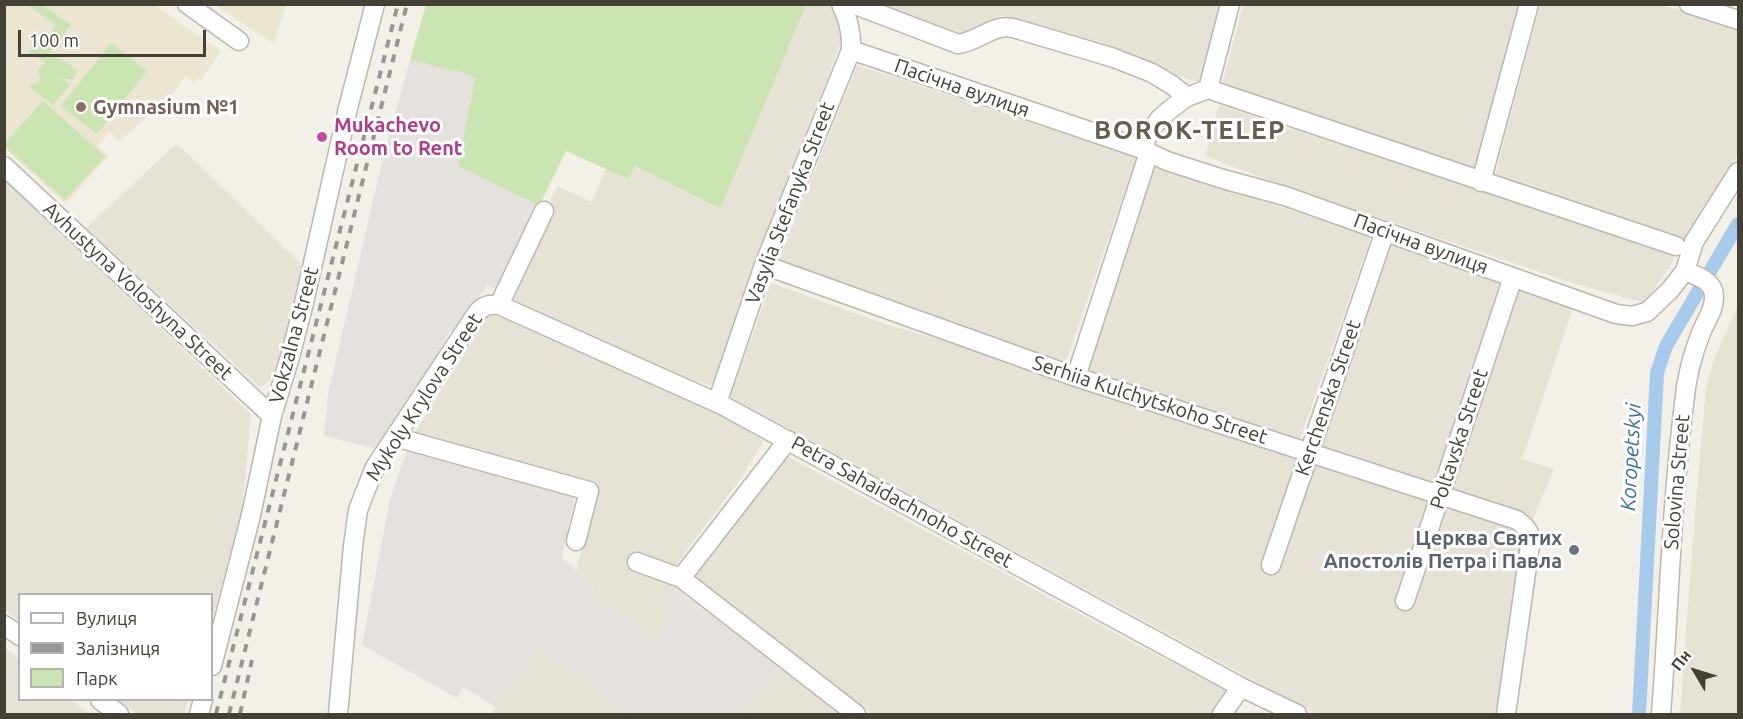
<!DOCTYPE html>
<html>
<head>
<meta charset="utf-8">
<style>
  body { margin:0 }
  #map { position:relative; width:1743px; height:719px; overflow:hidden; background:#f2f0e7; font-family:Ubuntu,sans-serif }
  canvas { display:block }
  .frame { position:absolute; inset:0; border:6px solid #454036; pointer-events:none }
  .legend { position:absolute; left:18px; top:593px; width:195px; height:108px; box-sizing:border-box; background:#fff; border:2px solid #b5b3af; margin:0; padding:8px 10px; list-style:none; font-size:18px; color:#454036 }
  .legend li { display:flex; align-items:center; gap:12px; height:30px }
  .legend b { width:30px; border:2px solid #b5b3af }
  .north { position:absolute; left:1665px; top:641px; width:60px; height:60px; -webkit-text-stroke:4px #fff; paint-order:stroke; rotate:308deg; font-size:16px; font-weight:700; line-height:24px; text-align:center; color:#454036 }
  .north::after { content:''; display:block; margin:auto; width:21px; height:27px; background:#454036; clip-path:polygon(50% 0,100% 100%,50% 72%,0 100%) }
  .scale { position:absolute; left:18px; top:30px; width:188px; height:27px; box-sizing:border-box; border:3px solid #454036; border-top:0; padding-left:8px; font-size:18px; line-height:21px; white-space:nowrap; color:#454036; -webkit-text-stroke:4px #fff; paint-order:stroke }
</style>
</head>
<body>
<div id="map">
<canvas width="1743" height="719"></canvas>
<div class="frame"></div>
<ul class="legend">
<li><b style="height:8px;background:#fff"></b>Вулиця</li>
<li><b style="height:8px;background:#969696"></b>Залізниця</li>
<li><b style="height:16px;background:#cae4b2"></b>Парк</li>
</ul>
<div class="north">Пн</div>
<div class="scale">100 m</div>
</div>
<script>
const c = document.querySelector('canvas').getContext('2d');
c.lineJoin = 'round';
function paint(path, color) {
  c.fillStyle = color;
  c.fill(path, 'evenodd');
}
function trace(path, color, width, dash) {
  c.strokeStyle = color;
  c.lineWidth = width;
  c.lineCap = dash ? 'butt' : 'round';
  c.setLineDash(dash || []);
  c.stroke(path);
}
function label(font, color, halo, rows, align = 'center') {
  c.font = font + ' Ubuntu,sans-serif';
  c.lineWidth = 6;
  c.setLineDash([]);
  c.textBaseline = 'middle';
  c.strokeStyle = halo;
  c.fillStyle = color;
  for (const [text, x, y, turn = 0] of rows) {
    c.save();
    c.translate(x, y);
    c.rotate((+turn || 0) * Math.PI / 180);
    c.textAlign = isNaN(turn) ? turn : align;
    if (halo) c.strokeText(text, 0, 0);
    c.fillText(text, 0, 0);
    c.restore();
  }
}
const residential = new Path2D(`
  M805 5H830L839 22 841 43 739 305 716 380 709 386 664 370 508 298 557 186 591 202 606 169 627 179 634 166 719 209Z
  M873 5H1222L1202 84 1002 15 962 35Z
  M1243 5H1522L1476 172 1222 85Z
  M1540 5H1662L1738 28V155L1686 240 1494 179Z
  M857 65 1136 158 1066 362 779 260Z
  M1219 105 1674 255 1672 263 1645 303 1566 281 1268 180 1205 156Z
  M176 144 181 147 300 263 302 267 283 353 276 373 263 386H258L86 228Z
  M1152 164 1371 237 1300 439 1083 370Z
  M4 180 251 414 242 513 212 619V594H20L19 622 5 610Z
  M1387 243 1505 281 1435 486 1319 447Z
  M771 283 882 323 954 344 1038 373 1301 456 1263 568 1278 572 1315 462 1517 527 1521 534 1497 714H1316L730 397Z
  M1514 288 1574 305 1522 459 1554 469 1533 519 1449 489Z
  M1738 307V714H1680L1695 513 1706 389 1714 358Z
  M488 316H497L618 368 728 419 764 441 741 478 675 566 631 552 630 567 672 580 675 588 659 639 592 597 594 589 590 583 576 571 598 487 412 437Z
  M785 455 1128 640 1231 693 1215 714H872L692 576Z
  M5 647 19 659 20 700H71L90 714H5Z
  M539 648 631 714H491Z
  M784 670 841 714H746Z
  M118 700H188L184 714H138Z`);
const industrial = new Path2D(`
  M410 60 470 74 475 79 458 166 539 206 497 290 487 285 455 333 450 331 439 351 441 353 417 386 418 388 378 449 324 436 328 394 383 158Z
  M408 447 574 498 562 558 590 583 594 590 592 597 659 639 675 588 784 670 746 714H631L539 649 496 708 464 687 457 698 362 645 390 500Z`);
const education = new Path2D(`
  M5 5H154L221 51 201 80 198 78 194 83 186 76 164 104 161 102 153 111 120 141 109 132 97 146 108 156 66 204 5 149Z
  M216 5H286L274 43 249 28Z`);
const green = new Path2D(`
  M31 5H43L71 25 46 56C55 55 73 64 77 72L73 80 61 78 70 85 53 105 29 86 39 82 40 77 38 70 43 64H45L44 60 43 61 34 54H29L32 46 37 50 56 26 30 6Z
  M426 5H806L720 209 635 166 628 179 566 151 539 206 458 166 475 79 469 74 410 60Z
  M111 43 147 71 97 134 61 106Z
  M43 101 105 156 65 200 5 146V143Z`);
const canal = new Path2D(`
  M1639 714 1657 373 1666 346 1738 224`);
const minor = new Path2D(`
  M187 4 239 41
  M853 4 958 44C974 42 986 31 1000 28 1007 26 1014 28 1020 30L1114 58 1152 73 1172 85 1187 97 1208 89 1676 246
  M1689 4 1738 20
  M851 50 1142 149 1167 161 1223 179 1285 196 1616 314 1632 316 1647 312 1670 290 1685 271 1694 242 1738 172
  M1208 89 1230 4
  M1142 149C1152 122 1164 113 1187 97
  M4 166 272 416
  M1481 182 1529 4
  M764 265 1076 377 1517 520C1524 525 1528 529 1531 538L1506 714
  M499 305 544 211
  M1076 377 1149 152
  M717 403 764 265 851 50C852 33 849 20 841 4
  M395 437 589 491 576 541
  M637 562 681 578 856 714
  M1271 565 1385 231
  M681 578 788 440
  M1405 601 1513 277
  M4 625 20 636
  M212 666 251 515 272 416 290 357 304 303 348 108 375 4
  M100 700 119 714
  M199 714 203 700
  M338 714 353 546 358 510 363 497 375 467 477 313C484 305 489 304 499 305L722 405 1241 687 1297 714
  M1222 714 1241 687
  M1661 714C1669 611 1671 507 1684 404 1686 381 1692 355 1701 333 1706 320 1715 309 1714 295 1713 280 1696 276 1685 271`);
const rail = new Path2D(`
  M216 714 398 4
  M229 714 407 4
  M240 714 252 660`);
const markers = [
  [81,107,6,"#8d6e63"],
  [322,137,6,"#d1479c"],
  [1574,550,6,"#6b7280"]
];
const streetNames = [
  ["Пасічна вулиця",962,88,19],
  ["Vasylia Stefanyka Street",790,203,-69],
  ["Пасічна вулиця",1421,244,20],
  ["Avhustyna Voloshyna Street",138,291,43],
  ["Vokzalna Street",294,335,-75],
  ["Mykoly Krylova Street",424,397,-57],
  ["Kerchenska Street",1328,398,-71],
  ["Serhiia Kulchytskoho Street",1150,400,18],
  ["Poltavska Street",1459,439,-72],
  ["Solovina Street",1677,482,-85],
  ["Petra Sahaidachnoho Street",902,502,29]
];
const educationNames = [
  ["Gymnasium №1",93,107]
];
const hotelNames = [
  ["Mukachevo",334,125],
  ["Room to Rent",334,148]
];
const worshipNames = [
  ["Церква Святих",1562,538],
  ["Апостолів Петра і Павла",1562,561]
];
const waterNames = [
  ["Koropetskyi",1631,457,-87]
];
const districtNames = [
  ["BOROK-TELEP",1190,130]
];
paint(residential, '#e6e2d5');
paint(industrial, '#e5e1dc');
paint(education, '#ebe5d2');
paint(green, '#cae4b2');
trace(canal, '#a7cbec', 14);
trace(minor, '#bdb8aa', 21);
trace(minor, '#fff', 18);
trace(rail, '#969696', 4, [8, 8]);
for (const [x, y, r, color] of markers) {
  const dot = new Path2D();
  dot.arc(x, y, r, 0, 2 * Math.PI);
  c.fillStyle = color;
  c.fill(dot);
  trace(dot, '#fff', 2);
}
label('20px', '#454036', '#fff', streetNames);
label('bold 20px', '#785e54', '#fff', educationNames, 'left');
label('bold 20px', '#b23c85', '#fff', hotelNames, 'left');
label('bold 20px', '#5b616d', '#fff', worshipNames, 'right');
label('italic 21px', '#3671aa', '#fff', waterNames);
c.letterSpacing = '1.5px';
label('bold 26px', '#675f4e', '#fff', districtNames);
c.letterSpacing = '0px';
</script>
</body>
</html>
